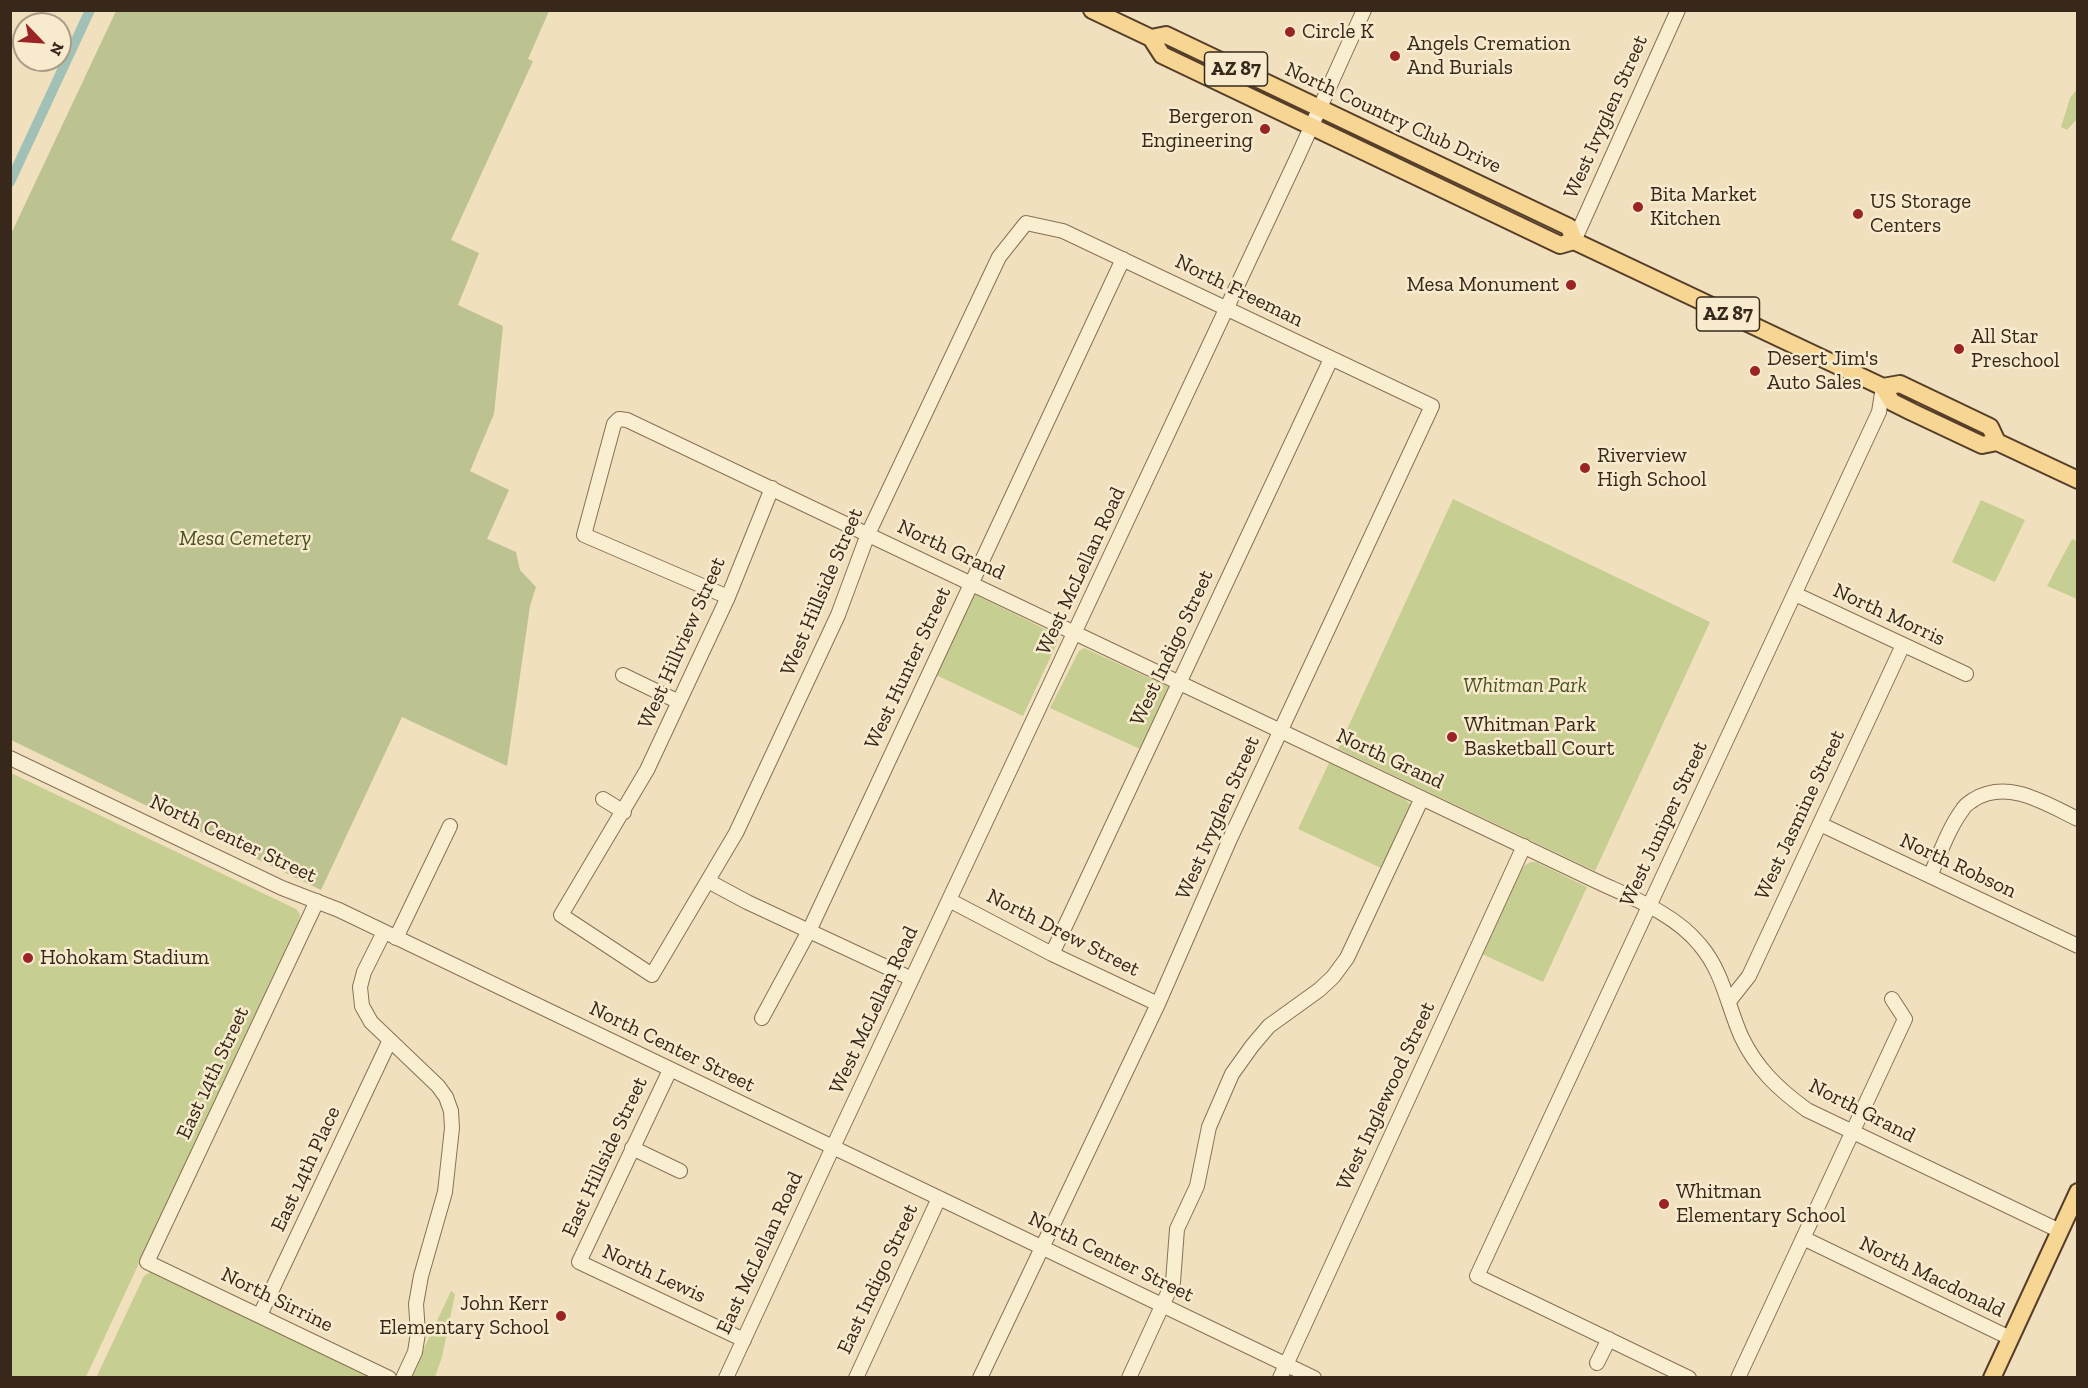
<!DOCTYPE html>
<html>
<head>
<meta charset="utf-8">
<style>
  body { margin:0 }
  #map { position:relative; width:2088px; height:1388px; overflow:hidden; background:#f0e0bd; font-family:"Zilla Slab",serif }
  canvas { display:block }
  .frame { position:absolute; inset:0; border:12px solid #37281b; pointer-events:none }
  .north { position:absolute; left:12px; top:12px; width:60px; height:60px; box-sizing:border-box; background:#f7eacd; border:2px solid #aa9c86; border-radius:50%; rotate:115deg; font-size:16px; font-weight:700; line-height:24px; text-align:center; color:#37281b }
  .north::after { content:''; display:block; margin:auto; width:21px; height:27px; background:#9a2325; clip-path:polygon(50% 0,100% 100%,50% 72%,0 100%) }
</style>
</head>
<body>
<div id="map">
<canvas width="2088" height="1388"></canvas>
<div class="frame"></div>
<div class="north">N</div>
</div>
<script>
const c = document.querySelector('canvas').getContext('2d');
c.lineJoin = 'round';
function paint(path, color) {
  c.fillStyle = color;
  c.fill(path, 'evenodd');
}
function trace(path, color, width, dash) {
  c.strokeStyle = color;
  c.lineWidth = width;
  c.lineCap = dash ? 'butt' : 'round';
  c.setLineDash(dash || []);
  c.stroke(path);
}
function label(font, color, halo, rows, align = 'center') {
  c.font = font + ' "Zilla Slab",serif';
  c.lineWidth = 5;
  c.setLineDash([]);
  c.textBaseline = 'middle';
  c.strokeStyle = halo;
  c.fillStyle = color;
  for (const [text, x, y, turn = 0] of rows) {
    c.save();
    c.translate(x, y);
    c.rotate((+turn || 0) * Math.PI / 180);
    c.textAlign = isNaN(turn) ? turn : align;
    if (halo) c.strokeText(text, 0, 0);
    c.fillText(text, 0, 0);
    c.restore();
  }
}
const green = new Path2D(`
  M2077 89V119L2067 130 2061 127 2070 98Z
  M1453 499 1710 622 1595 871 1338 749Z
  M1981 500 2025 520 1995 582 1952 562Z
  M2072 539 2077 541V599L2047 586Z
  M974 594 1057 635V643L1023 716 936 675Z
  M1084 648 1169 687 1140 749 1050 708 1079 651Z
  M1329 763 1405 799 1412 806 1383 869 1298 829Z
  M11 773 296 909 300 914 299 920 86 1377H11Z
  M1531 862H1536L1587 887 1543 982 1482 954 1521 871 1525 865Z
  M152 1271 375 1378H96L144 1276Z
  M451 1291 455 1294 442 1357 435 1377 410 1378Z`);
const cemetery = new Path2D(`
  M116 11H549L528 59 533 61 451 240 479 253 458 305 503 326 494 414 470 471 509 490 487 539 516 552 520 570 536 587 530 606 507 766 402 717 321 890 11 740V234Z`);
const canal = new Path2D(`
  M10 182 90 10`);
const minor = new Path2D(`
  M1574 241 1678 10
  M772 488 728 597 647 770 561 915 652 975 736 833 838 615 868 534 999 257 1026 223 1063 231 1432 406 1230 839 1158 1004 980 1378
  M1795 594 1966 674
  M728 597 584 535 614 424 619 419 627 420 1596 881C1632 898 1674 913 1700 945 1723 972 1727 1004 1741 1036 1756 1068 1778 1089 1807 1110L2060 1231
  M623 675 679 702
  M10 758 282 888 339 910 1314 1378
  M603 799 624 812
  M1820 824 2078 946
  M1930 876C1940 854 1948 829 1963 809 1965 805 1969 803 1973 800 2008 778 2046 804 2078 819
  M708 881 747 902 912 979
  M949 900 1052 954 1158 1004
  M317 901 147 1262 389 1378
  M384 932 364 972 360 987 362 1006 371 1022 438 1086 446 1097 451 1111 452 1128 445 1192 421 1276 416 1304 418 1333 415 1352 403 1378
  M396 938 450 826
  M1052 954 1331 359
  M1730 1000 1749 976 1903 645
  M762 1018 809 931 1123 259
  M670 1070 579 1262 744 1340
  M632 1148 680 1171
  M1803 1238 2010 1338
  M260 1315 390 1040
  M1597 1363 1609 1339
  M726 1378 833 1147 1298 156 1364 10
  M856 1378 939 1198
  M1129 1378 1173 1282 1177 1229 1197 1186 1209 1127 1232 1074 1252 1046 1269 1026 1319 990 1333 977 1347 958 1422 798
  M1280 1378 1524 846
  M1689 1378 1477 1276 1879 412 1883 387
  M1738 1378 1905 1019 1892 999`);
const major = new Path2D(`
  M1092 10 1151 38 1162 55 1560 245 1574 241 1883 387 1900 384 1990 427 1997 442
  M1151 38 1166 35 1569 227 1574 241
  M1883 387 1892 402 1912 412 1982 445 1997 442 2078 480
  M1992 1378 2078 1192`);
const markers = [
  [1290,32,6,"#9a2325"],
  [1395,56,6,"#9a2325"],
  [1265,129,6,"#9a2325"],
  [1638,207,6,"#9a2325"],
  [1858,214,6,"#9a2325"],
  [1571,285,6,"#9a2325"],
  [1959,349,6,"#9a2325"],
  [1755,371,6,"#9a2325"],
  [1585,468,6,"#9a2325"],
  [1452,737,6,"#9a2325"],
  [28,958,6,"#9a2325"],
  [1664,1204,6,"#9a2325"],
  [561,1316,6,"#9a2325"]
];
const shields = [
  [1236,69,63],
  [1728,314,63]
];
const shieldNames = [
  ["AZ 87",1236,69],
  ["AZ 87",1728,314]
];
const poiNames = [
  ["Circle K",1302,32],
  ["Angels Cremation",1407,44],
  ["And Burials",1407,68],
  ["Bergeron",1253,117,"right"],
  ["Engineering",1253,141,"right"],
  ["Bita Market",1650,195],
  ["Kitchen",1650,219],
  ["US Storage",1870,202],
  ["Centers",1870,226],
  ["Mesa Monument",1559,285,"right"],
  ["All Star",1971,337],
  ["Preschool",1971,361],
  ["Desert Jim's",1767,359],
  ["Auto Sales",1767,383],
  ["Riverview",1597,456],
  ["High School",1597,480],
  ["Whitman Park",1464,725],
  ["Basketball Court",1464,749],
  ["Hohokam Stadium",40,958],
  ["Whitman",1676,1192],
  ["Elementary School",1676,1216],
  ["John Kerr",549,1304,"right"],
  ["Elementary School",549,1328,"right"]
];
const streetNames = [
  ["West Ivyglen Street",1606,117,-66],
  ["North Country Club Drive",1393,118,25],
  ["North Freeman",1239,291,26],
  ["North Grand",951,550,25],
  ["West McLellan Road",1081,571,-65],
  ["West Hillside Street",822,592,-67],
  ["North Morris",1889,615,25],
  ["West Hillview Street",682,643,-66],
  ["West Indigo Street",1172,648,-65],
  ["West Hunter Street",908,668,-65],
  ["North Grand",1390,759,25],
  ["West Jasmine Street",1800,815,-65],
  ["West Ivyglen Street",1218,818,-66],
  ["West Juniper Street",1664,824,-65],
  ["North Center Street",233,839,25],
  ["North Robson",1958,866,25],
  ["North Drew Street",1063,933,27],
  ["West McLellan Road",874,1010,-65],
  ["North Center Street",672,1047,26],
  ["East 14th Street",213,1073,-65],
  ["West Inglewood Street",1386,1096,-65],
  ["North Grand",1862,1111,27],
  ["East Hillside Street",605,1157,-65],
  ["East 14th Place",306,1169,-65],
  ["East McLellan Road",760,1253,-65],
  ["North Center Street",1111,1257,26],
  ["North Lewis",654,1274,25],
  ["North Macdonald",1932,1277,26],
  ["East Indigo Street",878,1279,-65],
  ["North Sirrine",277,1300,26]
];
const parkNames = [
  ["Mesa Cemetery",245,539],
  ["Whitman Park",1525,686]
];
paint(green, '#c7ce91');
paint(cemetery, '#bdc291');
trace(canal, '#a1c1b7', 10);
trace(minor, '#887055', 16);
trace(major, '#563e2a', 20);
trace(minor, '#faeed1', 14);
trace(major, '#f6d692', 16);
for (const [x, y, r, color] of markers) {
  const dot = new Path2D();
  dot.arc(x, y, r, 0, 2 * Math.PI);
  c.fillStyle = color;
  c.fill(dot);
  trace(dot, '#f7eacd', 2);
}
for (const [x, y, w] of shields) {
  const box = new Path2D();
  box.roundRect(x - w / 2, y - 17, w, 34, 4.5);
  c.fillStyle = '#f7eacd';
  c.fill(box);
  trace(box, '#37281b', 1.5);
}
label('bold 20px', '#37281b', null, shieldNames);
label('21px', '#37281b', '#f7eacd', poiNames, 'left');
label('21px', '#37281b', '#f7eacd', streetNames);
label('italic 21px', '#485420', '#f7eacd', parkNames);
</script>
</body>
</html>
